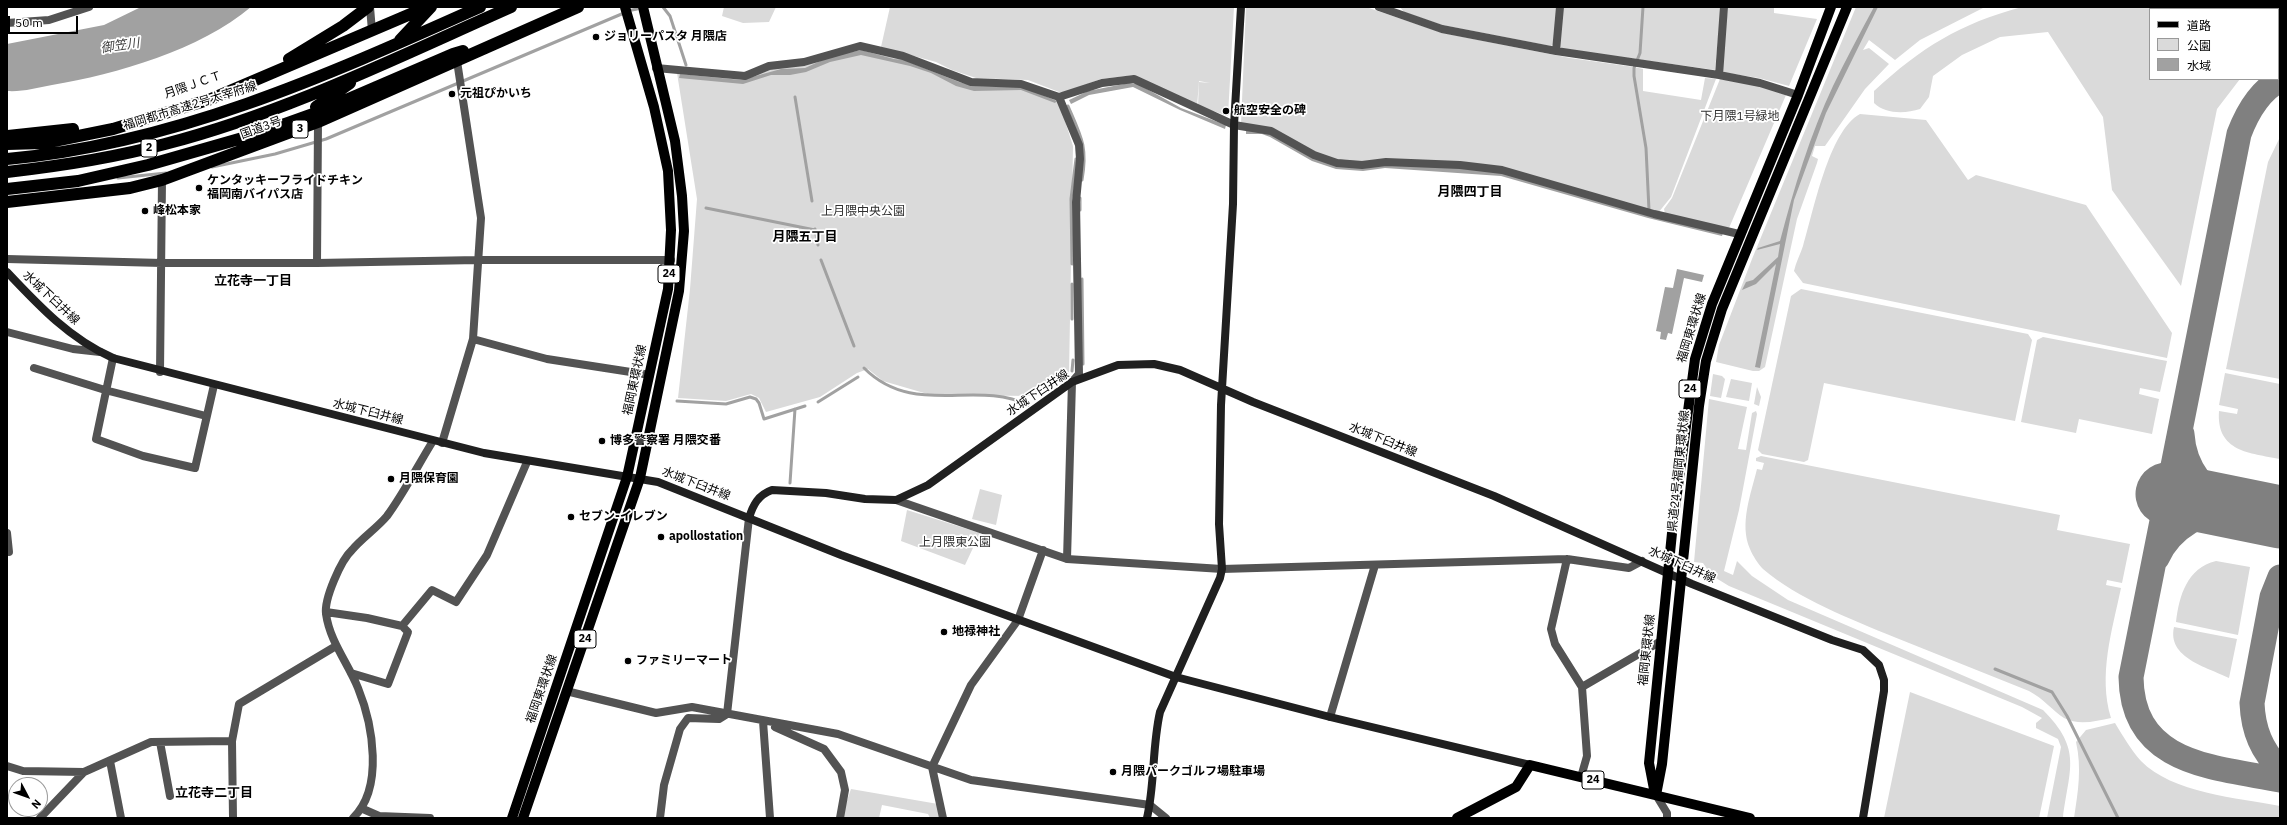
<!DOCTYPE html>
<html>
<head>
<meta charset="utf-8">
<style>
  body { margin:0 }
  #map { position:relative; width:2287px; height:825px; overflow:hidden; background:#fff; font-family:"IBM Plex Sans","Noto Sans JP",sans-serif }
  canvas { display:block }
  .frame { position:absolute; inset:0; border:8px solid #000; pointer-events:none }
  .legend { position:absolute; left:2149px; top:8px; width:130px; height:72px; box-sizing:border-box; background:#fff; border:1px solid #999; margin:0; padding:5px 7px; list-style:none; font-size:12px; color:#000 }
  .legend li { display:flex; align-items:center; gap:8px; height:20px }
  .legend b { width:20px; border:1px solid #999 }
  .north { position:absolute; left:8px; top:777px; width:40px; height:40px; box-sizing:border-box; background:#fff; border:1px solid #999; border-radius:50%; rotate:131deg; font-size:11px; font-weight:700; line-height:16px; text-align:center; color:#000 }
  .north::after { content:''; display:block; margin:auto; width:14px; height:18px; background:#000; clip-path:polygon(50% 0,100% 100%,50% 72%,0 100%) }
  .scale { position:absolute; left:8px; top:16px; width:70px; height:18px; box-sizing:border-box; border:2px solid #000; border-top:0; padding-left:5px; font-size:12px; line-height:14px; white-space:nowrap; color:#000; -webkit-text-stroke:3px #fff; paint-order:stroke }
</style>
</head>
<body>
<div id="map">
<canvas width="2287" height="825"></canvas>
<div class="frame"></div>
<ul class="legend">
<li><b style="height:5px;background:#000"></b>道路</li>
<li><b style="height:11px;background:#dadada"></b>公園</li>
<li><b style="height:11px;background:#a1a1a1"></b>水域</li>
</ul>
<div class="north">N</div>
<div class="scale">50 m</div>
</div>
<script>
const c = document.querySelector('canvas').getContext('2d');
c.lineJoin = 'round';
function paint(path, color) {
  c.fillStyle = color;
  c.fill(path, 'evenodd');
}
function trace(path, color, width, dash) {
  c.strokeStyle = color;
  c.lineWidth = width;
  c.lineCap = dash ? 'butt' : 'round';
  c.setLineDash(dash || []);
  c.stroke(path);
}
function label(font, color, halo, rows, align = 'center') {
  c.font = font + ' "IBM Plex Sans","Noto Sans JP",sans-serif';
  c.lineWidth = 3.5;
  c.setLineDash([]);
  c.textBaseline = 'middle';
  c.strokeStyle = halo;
  c.fillStyle = color;
  for (const [text, x, y, turn = 0] of rows) {
    c.save();
    c.translate(x, y);
    c.rotate((+turn || 0) * Math.PI / 180);
    c.textAlign = isNaN(turn) ? turn : align;
    if (halo) c.strokeText(text, 0, 0);
    c.fillText(text, 0, 0);
    c.restore();
  }
}
const green = new Path2D(`
  M724 7H776L769 22 743 23 722 16Z
  M890 7H1234L1228 116 1198 106 1199 82 1210 83 1199 81 1197 107 1135 75 1101 79 1066 92H1059L1028 80 976 78 952 70 936 62 881 47Z
  M1246 7H1366L1443 33 1570 58 1634 67 1643 69V91L1701 100 1705 78 1716 79 1671 197 1658 213 1523 173 1337 161 1241 124Z
  M1400 7H1558L1554 44 1551 46 1442 25 1404 12Z
  M1563 7H1721L1715 70 1563 49 1559 46Z
  M1728 7H1774V13L1817 19 1789 86 1759 78 1726 73 1721 70Z
  M1856 7 1983 8 1920 40 1895 60 1869 40 1863 50 1869 48 1889 64 1865 89 1825 146H1815L1812 156 1818 159 1817 163 1797 219 1765 367 1759 371H1753L1716 362 1719 345 1752 259Z
  M2022 7H2156L2164 9H2150V79H2240L2217 109 2181 286 2112 190 2103 117 2048 32 2000 37 1962 55 1933 76 1929 97 1920 109C1905 114 1885 114 1874 103V91C1922 47 1959 24 2022 7Z
  M2214 7H2280V20H2278V9H2225Z
  M861 49 911 61 960 80 1021 85 1058 99 1073 146 1069 375 1033 396 931 395 883 381 868 369 857 373 820 397 766 412 759 398 751 394 726 401 678 398 690 289 697 199 677 73 746 79 769 69Z
  M1720 79 1757 85 1786 95 1729 228 1665 214 1664 209 1672 198Z
  M1860 114 1926 120 1968 180 1976 175 2086 205 2172 333 2167 358 1803 283 1794 271C1796 262 1800 255 1803 246 1813 213 1829 130 1860 114Z
  M2280 137V379L2226 369 2268 162Z
  M1801 289 2028 334 2032 340 2015 421 1824 383 1808 460 1804 462 1762 454 1758 450 1791 296Z
  M2043 337 2167 361 2160 392 2140 388 2139 394 2159 399 2152 434 2079 419 2076 433 2021 422 2037 340Z
  M2225 373 2280 384V459C2250 453 2216 452 2219 411L2237 414 2238 409 2219 405Z
  M1713 374 1722 376 1725 379 1721 398 1710 396Z
  M1731 379 1752 383 1749 401 1726 397Z
  M1757 387 1761 397 1759 406 1754 404Z
  M1709 399 1747 407 1738 449 1746 450 1752 413 1756 411 1757 414 1739 510 1724 571 1733 575 1737 561 1752 576 1788 600 2043 710C2083 750 2069 769 2063 818H2047L2061 747 2058 739 2036 728V723L2042 718 2022 707 1729 586 1711 575 1703 563 1694 562Z
  M1761 456 2060 515 2057 530 2130 544 2122 583 2107 580 2106 585 2121 588C2112 631 2098 675 2111 718 2096 721 2079 726 2064 718 2053 711 2044 699 2029 691 1984 673 1939 655 1894 637 1853 620 1796 598 1763 569 1758 564 1753 556 1750 549 1739 524 1751 494 1757 469L1762 470 1764 463 1756 461V458Z
  M980 489 1002 495 996 525 972 519Z
  M907 510 980 533 965 565 901 541Z
  M2216 561 2250 567 2238 635 2176 622C2179 596 2187 568 2216 561Z
  M2174 627 2237 639 2229 678C2207 667 2167 658 2174 627Z
  M1910 692 2054 746 2039 818H1884Z
  M2115 723C2123 736 2131 750 2141 761 2172 793 2238 798 2280 806V818H2074C2078 792 2082 768 2076 742L2086 730Z
  M851 789 938 804 941 818H930L928 814 882 805 879 818H841Z`);
const water = new Path2D(`
  M141 7H251C200 50 117 74 52 85 37 88 22 92 7 91V44L104 25Z
  M1874 7H1878L1826 113 1794 200 1760 368 1755 367 1776 264 1756 284 1742 290 1746 282 1753 280 1778 257 1780 244 1757 250 1758 248 1780 241C1794 188 1810 135 1833 86 1846 59 1860 33 1874 7Z
  M861 50 894 59 904 60 959 82 975 86 1023 87 1057 101 1055 103 1021 90 974 91 956 86 931 73 910 66 861 55 830 62 806 72 790 75H771L743 84 679 78 680 74 741 80 781 69 805 68 829 57Z
  M1129 83 1138 84 1181 108 1226 125 1225 129 1180 110 1133 87 1089 95 1071 104 1069 100 1088 91Z
  M1246 129 1263 131 1314 157 1386 164 1461 166 1502 172 1723 233 1722 236 1648 218 1501 176 1385 168 1363 171 1336 169 1312 161 1270 137 1262 134H1246Z
  M1677 269 1704 275 1702 282 1684 278 1672 334 1668 333 1666 340 1660 339 1661 332 1656 331 1665 287 1673 288Z`);
const stream = new Path2D(`
  M663 7 670 16 686 65
  M1643 7 1640 53 1634 68V76L1646 148 1649 210
  M632 10 637 9
  M795 97 812 201
  M1068 106C1081 136 1088 147 1082 180
  M212 167 275 154 326 139 624 13
  M118 178 166 173
  M706 208 815 230
  M1080 210V198
  M815 229 818 245
  M821 260 854 346
  M1072 264 1071 199 1076 159
  M1082 279 1083 364
  M1072 284V319
  M864 368C914 418 975 379 1028 405
  M1072 371 1073 360
  M677 401 726 404 750 397 756 399 759 403 764 419 805 406
  M818 402 858 377
  M790 483 795 409
  M1995 669 2052 692 2067 716 2118 818`);
const taxiway = new Path2D(`
  M2280 80C2259 91 2247 113 2239 134L2131 677C2132 765 2214 767 2280 780
  M2182 434C2184 468 2205 495 2236 508
  M2157 558C2171 527 2203 510 2236 508
  M2280 577 2272 597 2252 703C2253 728 2261 751 2280 768`);
const runway = new Path2D(`
  M2167 494 2280 517`);
const street = new Path2D(`
  M370 7 372 31
  M1379 7 1442 29 1556 51 1719 75 1760 83 1798 95
  M7 23 49 20 89 7
  M1556 51 1560 7
  M656 68 745 76 769 66 804 62 860 46 903 56 971 82 1021 84 1059 97 1102 83 1134 79 1234 125 1271 131 1314 155 1337 163 1362 165 1386 162 1460 165 1502 170 1654 214 1739 234
  M1719 75 1724 7
  M1059 97 1079 145 1080 159 1076 202 1079 374 1072 382 1067 559
  M7 259 162 263H317L478 260H671
  M317 263 318 122
  M7 332 73 349 100 352
  M473 339 547 359 650 375
  M113 358 96 439 143 456 195 468 214 385
  M34 368 105 390 206 416
  M160 372 162 180
  M442 443 473 339 481 218 457 61
  M896 500 1067 559 1222 569 1567 559 1629 568 1642 561
  M7 533 9 552
  M1567 559 1551 629 1555 644 1582 687 1587 756 1581 777
  M326 612 367 618 402 626
  M351 673 388 684 408 632 402 626 432 590 456 602 487 555 527 462
  M1582 687 1661 641
  M566 691 656 713 692 707 838 734 971 780 1150 805 1166 818
  M1330 717 1375 565
  M763 721 770 818
  M775 727 824 749 841 772 845 790 840 818
  M160 742 170 796
  M110 761 121 818
  M7 766 23 771 84 772
  M1656 795 1667 813V818
  M363 809 379 816 430 818
  M40 818 84 772 151 742 232 741
  M233 818 232 741 239 704 336 646
  M353 818C384 788 373 725 358 688 348 663 330 642 326 614 324 599 341 560 352 550 362 538 377 528 387 516 404 493 418 465 433 441
  M660 818 664 785 680 729 688 718 719 719 727 714 749 518
  M943 818 932 767 971 685 1018 620 1043 550`);
const secondary = new Path2D(`
  M7 272C39 306 70 339 113 358L484 453 658 482 841 555 1176 677 1330 717 1530 765
  M749 518C753 505 758 495 772 490L826 493 865 499 896 500 928 485 1072 382 1118 365 1154 364 1180 370 1253 402 1494 496 1692 584 1832 640 1863 650 1879 665 1884 680V691L1863 818
  M1147 818C1155 783 1152 747 1160 712L1220 578 1222 569 1219 524 1221 405 1233 204 1234 125 1241 7`);
const primary = new Path2D(`
  M1654 789 1649 763 1673 523 1695 359 1712 304 1798 95 1831 7
  M1656 795 1662 764 1699 406 1706 361 1722 309 1847 7
  M512 818 627 477 668 289 671 230 668 171 654 107 625 7
  M523 818 640 478 679 291 684 231 682 196 675 141 643 7
  M1457 818 1516 787 1530 765 1750 818`);
const highway = new Path2D(`
  M400 40 431 7
  M289 59 343 26 368 7
  M316 107 350 83
  M8 136 73 129
  M7 144 44 143 113 129 211 99 427 7
  M7 159C175 144 328 75 480 7
  M7 172C60 166 113 158 165 144 285 113 398 57 511 7
  M7 189 78 181 148 165 260 133 316 113 453 54 463 51
  M7 202 130 188 162 180 318 122 578 7`);
const markers = [
  [596,37,4,"#000"],
  [452,94,4,"#000"],
  [1226,111,4,"#000"],
  [199,188,4,"#000"],
  [145,211,4,"#000"],
  [602,441,4,"#000"],
  [391,479,4,"#000"],
  [571,517,4,"#000"],
  [661,537,4,"#000"],
  [944,632,4,"#000"],
  [628,661,4,"#000"],
  [1113,772,4,"#000"]
];
const shields = [
  [300,129,16],
  [149,148,16],
  [669,274,22],
  [1690,389,22],
  [585,639,22],
  [1593,780,22]
];
const shieldNames = [
  ["3",300,129],
  ["2",149,148],
  ["24",669,274],
  ["24",1690,389],
  ["24",585,639],
  ["24",1593,780]
];
const poiNames = [
  ["ジョリーパスタ 月隈店",604,37],
  ["元祖ぴかいち",460,94],
  ["航空安全の碑",1234,111],
  ["ケンタッキーフライドチキン",207,181],
  ["福岡南バイパス店",207,195],
  ["峰松本家",153,211],
  ["博多警察署 月隈交番",610,441],
  ["月隈保育園",399,479],
  ["セブン-イレブン",579,517],
  ["apollostation",669,537],
  ["地禄神社",952,632],
  ["ファミリーマート",636,661],
  ["月隈パークゴルフ場駐車場",1121,772]
];
const streetNames = [
  ["月隈ＪＣＴ",193,85,-19],
  ["福岡都市高速2号太宰府線",190,106,-17],
  ["国道3号",261,128,-20],
  ["水城下臼井線",51,298,43],
  ["福岡東環状線",1692,328,-73],
  ["福岡東環状線",635,380,-78],
  ["水城下臼井線",1038,393,-34],
  ["水城下臼井線",368,412,14],
  ["水城下臼井線",1383,440,22],
  ["県道24号福岡東環状線",1679,471,-84],
  ["水城下臼井線",696,484,21],
  ["水城下臼井線",1682,565,24],
  ["福岡東環状線",1647,650,-84],
  ["福岡東環状線",542,689,-71]
];
const parkNames = [
  ["下月隈1号緑地",1740,117],
  ["上月隈中央公園",863,212],
  ["上月隈東公園",955,543]
];
const waterNames = [
  ["御笠川",120,46,-8]
];
const neighbourhoodNames = [
  ["月隈四丁目",1470,192],
  ["月隈五丁目",805,237],
  ["立花寺一丁目",253,281],
  ["立花寺二丁目",214,793]
];
paint(green, '#dadada');
paint(water, '#a1a1a1');
trace(stream, '#a1a1a1', 3);
trace(taxiway, '#808080', 25);
trace(runway, '#808080', 63);
trace(street, '#535353', 8);
trace(secondary, '#202020', 8);
trace(primary, '#000', 10);
trace(highway, '#000', 12);
for (const [x, y, r, color] of markers) {
  const dot = new Path2D();
  dot.arc(x, y, r, 0, 2 * Math.PI);
  c.fillStyle = color;
  c.fill(dot);
  trace(dot, '#fff', 1.5);
}
for (const [x, y, w] of shields) {
  const box = new Path2D();
  box.roundRect(x - w / 2, y - 9, w, 18, 3);
  c.fillStyle = '#fff';
  c.fill(box);
  trace(box, '#000', 1);
}
label('bold 11px', '#000', null, shieldNames);
label('bold 12px', '#000', '#fff', poiNames, 'left');
label('12px', '#000', '#fff', streetNames);
label('12px', '#313131', '#fff', parkNames);
label('italic 13px', '#424242', '#fff', waterNames);
label('bold 13px', '#000', '#fff', neighbourhoodNames);
</script>
</body>
</html>
